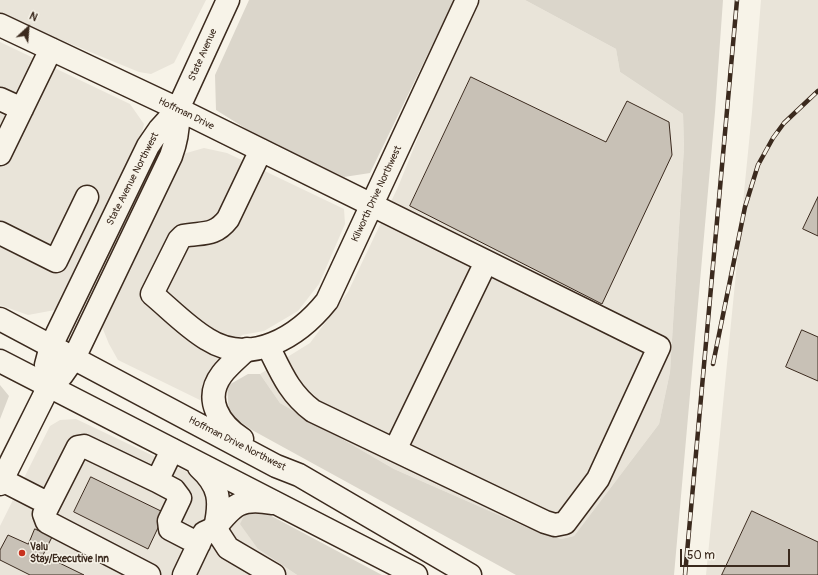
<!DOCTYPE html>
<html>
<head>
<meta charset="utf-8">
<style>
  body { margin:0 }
  #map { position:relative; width:818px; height:575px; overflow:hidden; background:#f7f3e8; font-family:Pangolin,sans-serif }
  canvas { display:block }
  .north { position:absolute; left:8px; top:8px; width:40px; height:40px; -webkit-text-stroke:3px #f7f3e8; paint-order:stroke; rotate:26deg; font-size:11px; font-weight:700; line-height:16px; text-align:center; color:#3b2a1e }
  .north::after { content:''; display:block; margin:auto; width:14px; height:18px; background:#3b2a1e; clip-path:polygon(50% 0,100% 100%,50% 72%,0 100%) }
  .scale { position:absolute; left:680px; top:549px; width:110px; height:18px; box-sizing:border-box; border:2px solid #3b2a1e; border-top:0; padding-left:5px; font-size:12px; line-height:14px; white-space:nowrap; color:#3b2a1e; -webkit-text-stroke:3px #f7f3e8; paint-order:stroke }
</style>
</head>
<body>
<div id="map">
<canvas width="818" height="575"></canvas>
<div class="north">N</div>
<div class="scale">50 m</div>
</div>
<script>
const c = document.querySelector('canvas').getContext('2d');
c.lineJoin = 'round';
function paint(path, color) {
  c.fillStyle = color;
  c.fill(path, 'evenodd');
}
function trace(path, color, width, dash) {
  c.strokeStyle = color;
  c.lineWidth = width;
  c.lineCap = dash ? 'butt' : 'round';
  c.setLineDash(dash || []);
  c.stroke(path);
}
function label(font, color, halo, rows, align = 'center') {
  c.font = font + ' Pangolin,sans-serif';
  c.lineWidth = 3;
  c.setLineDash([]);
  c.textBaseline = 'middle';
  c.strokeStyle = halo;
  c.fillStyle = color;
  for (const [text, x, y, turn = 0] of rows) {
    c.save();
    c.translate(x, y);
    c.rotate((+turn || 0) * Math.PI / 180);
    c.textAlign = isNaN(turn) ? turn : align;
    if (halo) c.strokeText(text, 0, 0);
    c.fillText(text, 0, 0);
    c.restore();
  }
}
const built = new Path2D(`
  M0 0H206L174 63 151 74 139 72 0 15Z
  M480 0H525L616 49 620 72 683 114 684 147 670 372 659 424 574 536 561 539 526 527 394 469 280 403 260 374 310 343 348 292 398 187 436 93Z
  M761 0H818V575H706L752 112Z
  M0 42 130 104 144 124 139 145 55 310 28 315 0 305Z
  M204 148 227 153 344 209 345 224 319 284 298 311 264 331 242 335 215 372 204 402 118 360 109 344 100 322 183 154Z
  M76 419 204 480 264 512 258 549 297 575H0V526L50 426 60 420Z`);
const green = new Path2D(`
  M249 0H454L370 173 344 177 261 138 216 110 215 75Z
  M525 0H723L715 112 674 575H516L252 430 229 414 227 386 248 374H260L280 403 394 469 526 527 561 539 574 536 659 424 670 372 684 147 683 114 620 72 616 49Z
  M0 385 9 396 0 419Z
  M246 512H264L382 575H297L258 549 240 524Z`);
const building = new Path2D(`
  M471 77 606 142 627 101 669 122 672 155 602 304 410 206Z
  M818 197V236L803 229Z
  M802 330 818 337V381L786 367Z
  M91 477 165 513 148 549 74 512Z
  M752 511 818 542V575H722Z
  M35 529 52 537 43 555 84 575H30L0 560V550L8 535 28 544Z`);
const minor = new Path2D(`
  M0 25 178 109 659 347 598 479 565 523 555 525 545 522 313 411C289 393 281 372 268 346
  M0 99 22 109
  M261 150 228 219C214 237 202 232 183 236L179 240 152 294C170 309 187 327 207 339 251 367 299 336 327 301L467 0
  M0 154 51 49
  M0 233 56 261 87 197
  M49 386 46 365 51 346 148 146 159 130 178 109 228 0
  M395 450 486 262
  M2 480 49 504
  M157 481 174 490 180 498 169 521 170 529 199 544
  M0 484 49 386 62 375 74 358 171 156C177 140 179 126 178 109
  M149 575 47 522 44 514 78 447 84 446 157 481 172 450
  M184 575 204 533 215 528 228 548 274 575`);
const major = new Path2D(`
  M0 319 276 466 299 475 470 575
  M0 361 416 575
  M242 439C219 424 203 399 222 374 229 365 239 357 247 349
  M199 467C220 486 221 501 215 528
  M215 528C233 505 241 497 272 503`);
const rail = new Path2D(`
  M713 364 745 207 758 165 773 138 784 123 818 91
  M685 575 737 0`);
const markers = [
  [22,553,4,"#c8321e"]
];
const streetNames = [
  ["State Avenue",203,55,-66],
  ["Hoffman Drive",186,114,26],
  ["State Avenue Northwest",133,179,-63],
  ["Kilworth Drive Northwest",377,194,-65],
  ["Hoffman Drive Northwest",237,444,27]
];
const poiNames = [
  ["Valu",30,547],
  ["Stay/Executive Inn",30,559]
];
paint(built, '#e9e4d9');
paint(green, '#dbd6cb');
paint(building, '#c8c1b6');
trace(building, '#3b2a1e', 1);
trace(minor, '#3b2a1e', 25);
trace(major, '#3b2a1e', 25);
trace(minor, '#f7f3e8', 22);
trace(major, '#f7f3e8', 22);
trace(rail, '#3b2a1e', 4.5);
trace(rail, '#f7f3e8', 3, [9]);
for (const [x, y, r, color] of markers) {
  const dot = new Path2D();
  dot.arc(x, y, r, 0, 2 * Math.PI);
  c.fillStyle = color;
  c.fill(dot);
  trace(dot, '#f7f3e8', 1.5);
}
label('10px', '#3b2a1e', '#f7f3e8', streetNames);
label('bold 10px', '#3b2a1e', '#f7f3e8', poiNames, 'left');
</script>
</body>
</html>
